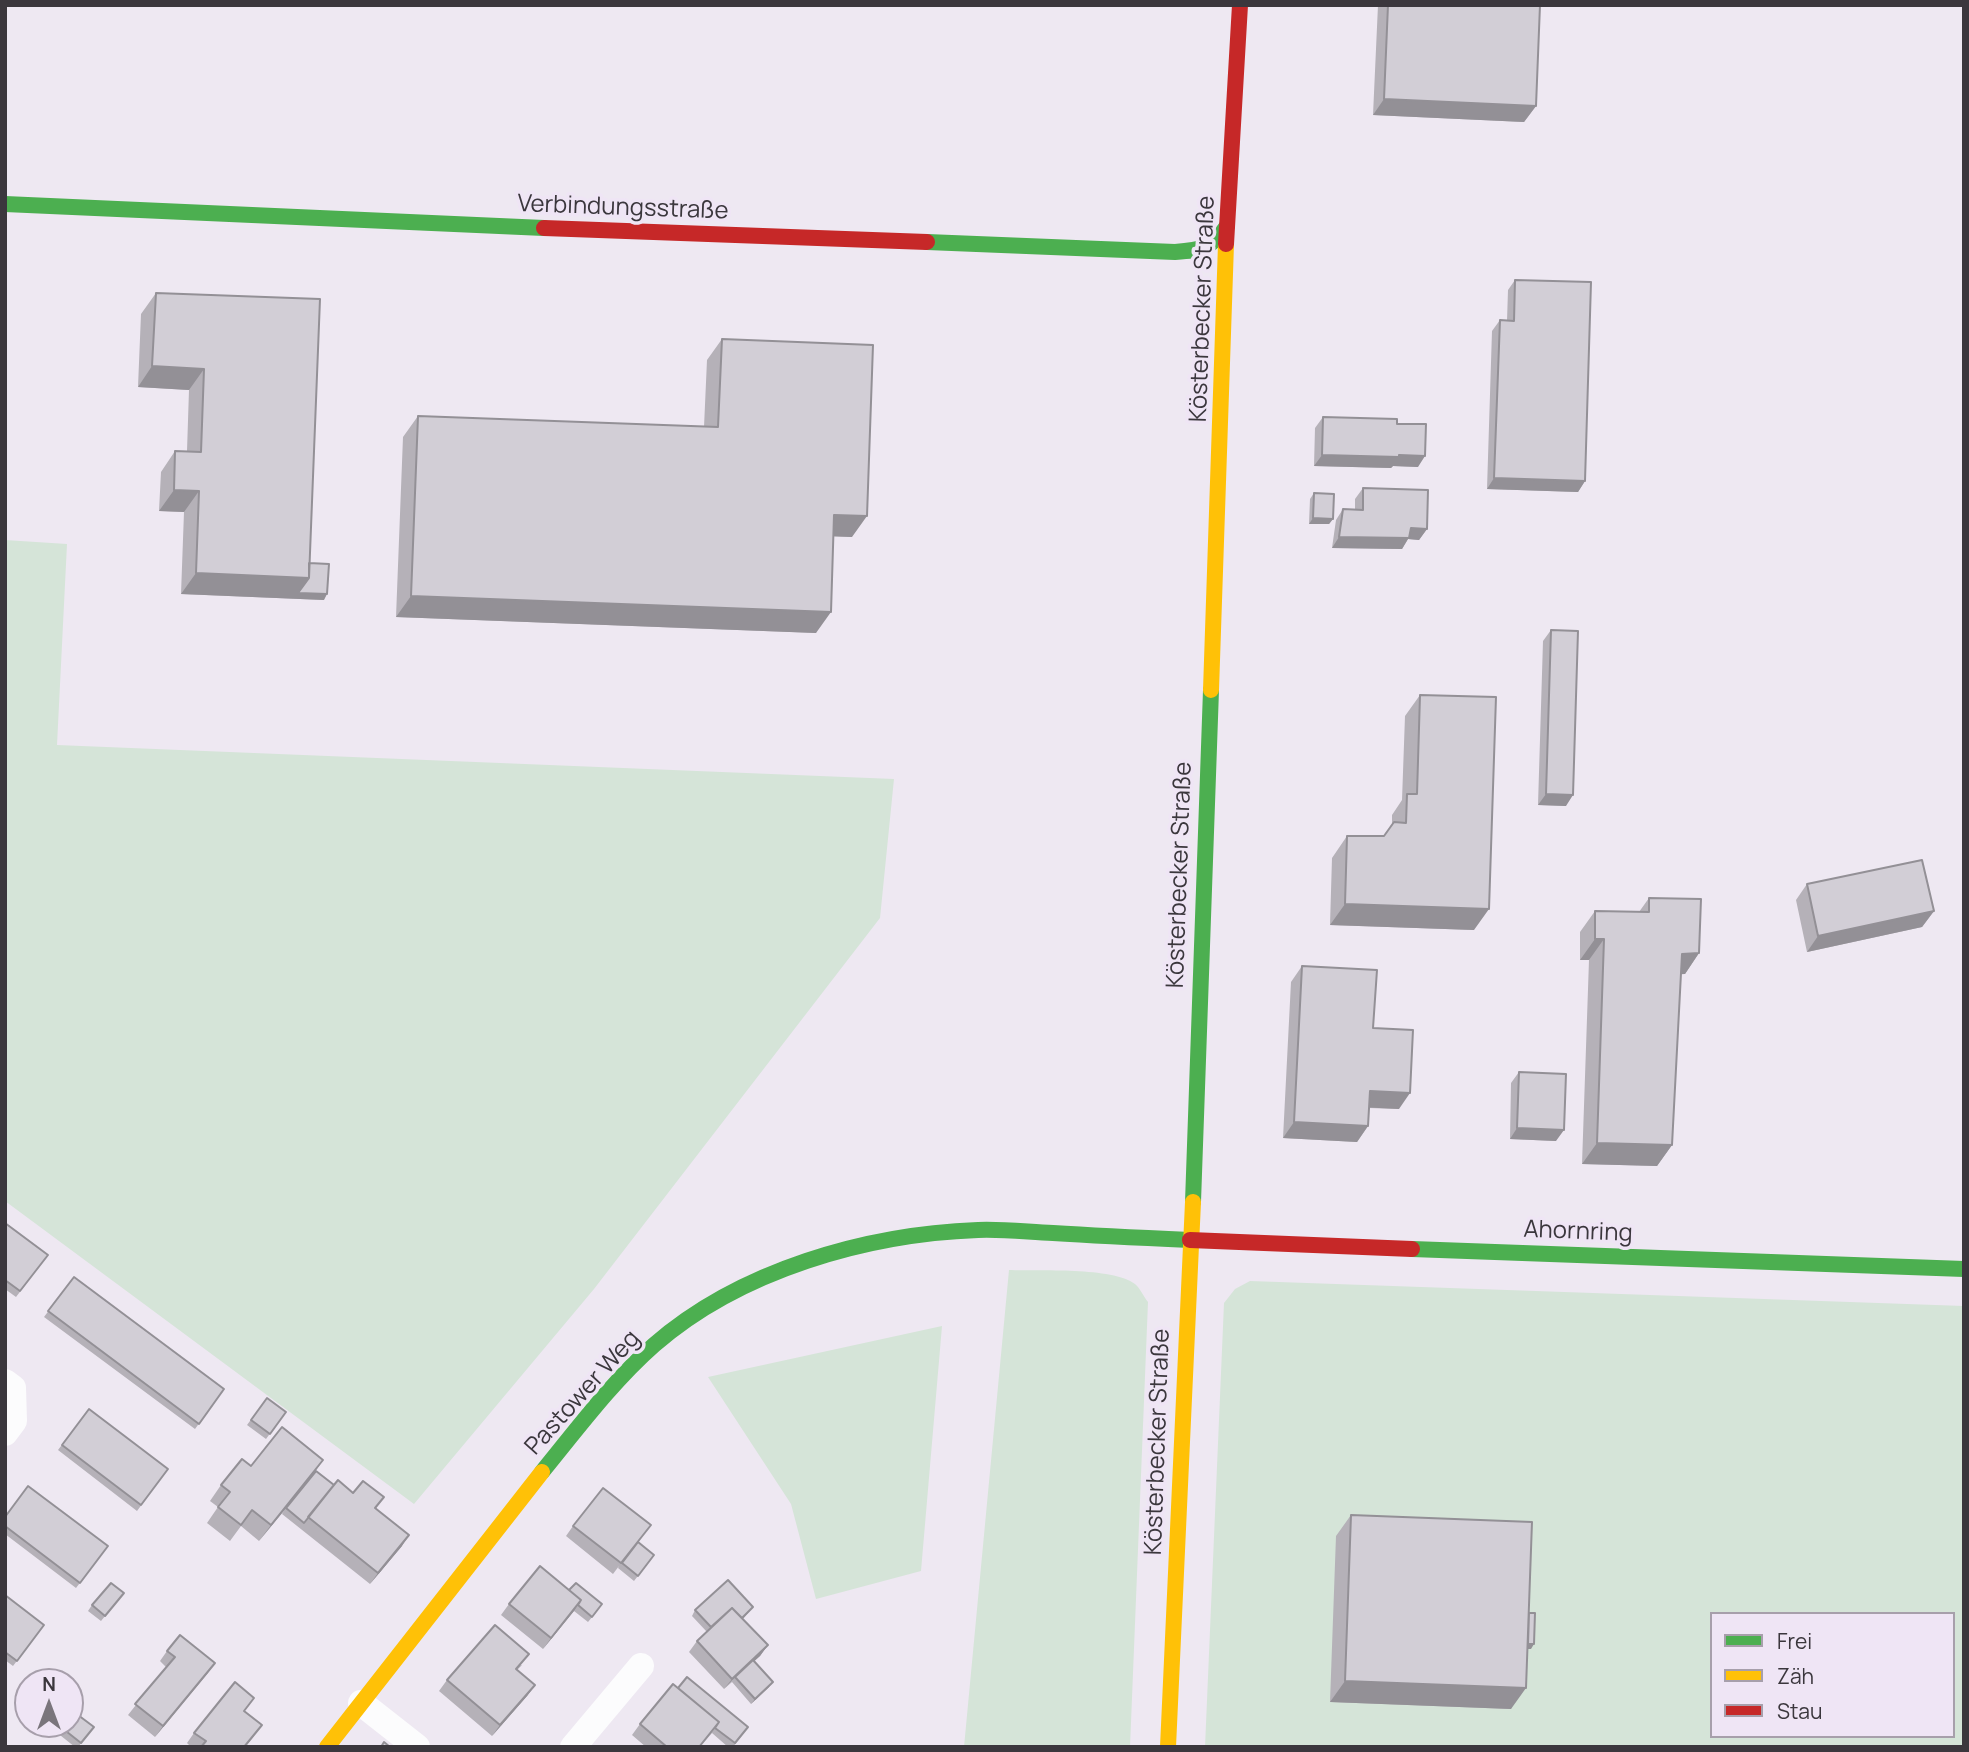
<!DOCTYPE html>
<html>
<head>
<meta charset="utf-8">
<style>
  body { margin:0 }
  #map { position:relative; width:1969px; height:1752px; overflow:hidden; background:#eee8f2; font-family:Manrope,sans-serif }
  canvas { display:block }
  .frame { position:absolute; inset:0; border:7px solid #3b373d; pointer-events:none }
  .legend { position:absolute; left:1710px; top:1612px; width:245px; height:126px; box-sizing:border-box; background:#efe5f5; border:2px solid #a79fab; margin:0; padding:9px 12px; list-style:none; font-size:21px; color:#3b373d }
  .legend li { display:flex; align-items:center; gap:14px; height:35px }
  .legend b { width:35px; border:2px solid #a79fab }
  .north { position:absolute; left:14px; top:1668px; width:70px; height:70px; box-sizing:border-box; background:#efe5f5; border:2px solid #a79fab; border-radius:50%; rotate:0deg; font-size:19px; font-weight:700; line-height:28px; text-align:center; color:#3b373d }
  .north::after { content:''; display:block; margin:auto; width:24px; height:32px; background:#7a757c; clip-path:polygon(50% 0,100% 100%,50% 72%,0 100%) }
</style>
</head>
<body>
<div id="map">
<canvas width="1969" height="1752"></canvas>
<div class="frame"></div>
<ul class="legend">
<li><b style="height:9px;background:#4caf50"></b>Frei</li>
<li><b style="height:9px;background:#ffc107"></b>Zäh</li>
<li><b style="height:9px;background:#c62828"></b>Stau</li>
</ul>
<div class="north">N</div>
</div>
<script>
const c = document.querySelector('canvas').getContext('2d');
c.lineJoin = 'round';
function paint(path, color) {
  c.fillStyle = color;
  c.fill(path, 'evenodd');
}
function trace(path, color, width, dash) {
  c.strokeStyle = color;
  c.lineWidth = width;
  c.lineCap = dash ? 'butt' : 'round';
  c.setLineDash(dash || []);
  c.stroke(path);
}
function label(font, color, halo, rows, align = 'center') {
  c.font = font + ' Manrope,sans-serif';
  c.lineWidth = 7;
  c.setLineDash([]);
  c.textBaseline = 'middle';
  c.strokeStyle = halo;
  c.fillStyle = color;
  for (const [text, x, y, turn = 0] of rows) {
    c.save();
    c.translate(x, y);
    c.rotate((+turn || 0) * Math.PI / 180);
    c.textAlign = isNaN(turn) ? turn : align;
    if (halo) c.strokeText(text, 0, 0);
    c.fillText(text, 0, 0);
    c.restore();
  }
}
const green = new Path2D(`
  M5 540 67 544 57 745 894 779 880 918 594 1289 414 1504 5 1201Z
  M1009 1270C1038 1271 1113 1267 1135 1284 1140 1288 1144 1297 1148 1302L1130 1747H964Z
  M1250 1281 1964 1306V1747H1205L1224 1303 1235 1289ZM1712 1614H1953V1736H1712Z
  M942 1326 921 1571 816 1599 791 1504 708 1377Z`);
const street = new Path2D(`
  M5 1382 13 1388 14 1421 5 1433
  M361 1703 417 1747
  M573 1747 641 1666`);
const fast = new Path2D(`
  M5 204 544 228
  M927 242 1175 252C1202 250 1211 249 1227 226
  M1193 1202 1211 690
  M1412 1249 1964 1269
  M542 1472C578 1428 612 1382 654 1345 740 1270 867 1234 978 1230 1003 1229 1028 1232 1053 1233 1099 1236 1144 1238 1190 1240`);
const slow = new Path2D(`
  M1211 690 1226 244
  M327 1747 542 1472
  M1168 1747 1193 1202`);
const jam = new Path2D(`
  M544 228 927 242
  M1226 244 1240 5
  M1190 1240 1412 1249`);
const wall = new Path2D(`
  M1378 5H1540L1536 106 1524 122 1373 115Z
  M1515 280 1585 481 1578 492 1487 489 1492 331 1500 320 1507 321 1508 290Z
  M156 293 320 299 309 563 324 600 181 594 184 512 159 511 161 472 175 451H187L189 390 138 387 141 314Z
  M722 339 852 537 833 536 816 633 396 617 403 437 418 416 704 427 707 360Z
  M1323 417 1397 424 1418 467 1393 466 1391 468 1314 466 1315 428Z
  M1363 488 1427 529 1419 540 1408 539 1402 549 1332 548 1336 520 1343 509 1355 510V499Z
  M1314 493 1333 519 1329 524H1309L1310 499Z
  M1551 630 1566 806 1538 805 1543 641Z
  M1420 695 1474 930 1330 925 1332 858 1347 836H1384L1392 826V815L1402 800 1405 716Z
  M1807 884 1934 911 1922 927 1807 952 1796 900Z
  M1649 898 1699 953 1685 974H1681L1672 1145 1657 1166 1582 1164 1589 960H1580V932L1595 911 1639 912Z
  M1302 966 1373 1028 1399 1109 1369 1108 1368 1126 1357 1142 1283 1138 1291 982Z
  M1519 1072 1556 1141 1510 1139 1511 1083Z
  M5 1223 48 1255 16 1297 5 1289Z
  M74 1277 224 1389 195 1429 44 1317Z
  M267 1398 286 1412 266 1439 247 1425Z
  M89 1409 168 1469 137 1511 58 1450Z
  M251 1466 316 1471 334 1485 353 1493 384 1497 376 1508 402 1546 370 1584 282 1514 284 1511 259 1541 241 1526 230 1541 207 1523 218 1507 210 1501 221 1485Z
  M1351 1515 1529 1613 1531 1649H1527L1511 1709 1330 1702 1336 1536Z
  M5 1517 108 1546 76 1588 5 1534Z
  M573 1526 638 1542 654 1555 634 1581 618 1568 619 1566 613 1574 566 1536Z
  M569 1590 598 1610 588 1622 574 1611 543 1649 501 1615 509 1604Z
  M5 1595 44 1625 13 1666 5 1660Z
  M120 1598 101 1621 88 1611 92 1605Z
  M753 1607 743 1619 768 1645 760 1656 754 1661 769 1687 751 1704 732 1682 724 1689 689 1652 697 1641 707 1632 692 1616 695 1610Z
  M167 1651 215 1663 155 1737 128 1715 166 1667 160 1661Z
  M522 1665 517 1670 535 1685 527 1696 492 1736 439 1691 447 1680Z
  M678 1688 748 1727 733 1747H728L712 1733 700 1747H646L632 1735 640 1724Z
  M244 1712 254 1736 245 1747H191L187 1743 194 1733Z
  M46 1724H70L94 1727 78 1747H75Z`);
const shadedWall = new Path2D(`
  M1384 99 1536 106 1524 122 1373 115Z
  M152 366 204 369 189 390 138 387Z
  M1322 455H1399L1425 456 1418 467 1393 466 1391 468 1314 466Z
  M1494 478 1585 481 1578 492 1487 489Z
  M174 490 199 491 184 512 159 511Z
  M834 515 867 516 852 537 820 536Z
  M1313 518 1333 519 1329 524H1309Z
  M1411 528 1427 529 1419 540 1408 539 1402 549 1332 548 1339 537Z
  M196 573 309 578 327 594 324 600 181 594Z
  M411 596 831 612 816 633 396 617Z
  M1546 794 1573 795 1566 806 1538 805Z
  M1345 904 1489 909 1474 930 1330 925Z
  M1934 911 1922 927 1807 952 1818 936Z
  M1595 939H1604L1589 960H1580Z
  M1699 953 1685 974 1667 975 1682 954Z
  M1370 1091 1410 1093 1399 1109 1359 1107Z
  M1294 1122 1368 1126 1357 1142 1283 1138Z
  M1517 1128 1564 1130 1556 1141 1510 1139Z
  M1597 1143 1672 1145 1657 1166 1582 1164Z
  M323 1460 312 1476 259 1541 271 1525Z
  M409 1535 402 1546 370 1584 378 1573Z
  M581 1600 574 1611 543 1649 551 1638Z
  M1519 1643 1534 1644 1531 1649H1515Z
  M768 1645 760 1656 736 1678 735 1677 724 1689 732 1679Z
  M215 1663 207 1674 155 1737 163 1726Z
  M1345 1681 1526 1688 1511 1709 1330 1702Z
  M773 1682 769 1687 751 1704 755 1699Z
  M535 1685 527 1696 492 1736 500 1725Z`);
const building = new Path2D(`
  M1388 5H1540L1536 106 1384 99Z
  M1515 280 1591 282 1585 481 1494 478 1500 320 1514 321Z
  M156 293 320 299 309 578 196 573 199 491 174 490 175 451 201 452 204 369 152 366Z
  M722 339 873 345 867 516 834 515 831 612 411 596 418 416 718 427Z
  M1323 417 1397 419V424H1426L1425 456 1399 455V457L1322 455Z
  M1363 488 1428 490 1427 529 1411 528 1409 538 1339 537 1343 509 1363 510Z
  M1314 493 1334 494 1333 519 1313 518Z
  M309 563 329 564 327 594 298 593 309 578Z
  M1551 630 1578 631 1573 795 1546 794Z
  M1420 695 1496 697 1489 909 1345 904 1347 836H1384L1394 822 1406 823 1407 794H1417Z
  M1922 860 1934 911 1818 936 1807 884Z
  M1649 898 1701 899 1699 953 1682 954 1672 1145 1597 1143 1604 939H1595V911L1649 912Z
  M1302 966 1377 970 1373 1028 1413 1030 1410 1093 1370 1091 1368 1126 1294 1122Z
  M1519 1072 1566 1074 1564 1130 1517 1128Z
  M5 1223 48 1255 20 1291 5 1280Z
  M74 1277 224 1389 199 1424 48 1311Z
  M267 1398 286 1412 270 1434 251 1420Z
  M89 1409 168 1469 141 1505 62 1445Z
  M282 1427 323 1460 271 1525 252 1510 241 1525 218 1507 230 1492 221 1485 242 1459 251 1466Z
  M316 1471 334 1485 304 1523 286 1508Z
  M338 1480 353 1493 363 1481 384 1497 375 1508 409 1535 378 1573 308 1517Z
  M28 1486 108 1546 80 1583 5 1526V1517Z
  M603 1488 651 1525 621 1563 573 1526Z
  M1351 1515 1532 1522 1526 1688 1345 1681Z
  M638 1542 654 1555 638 1576 622 1563Z
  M540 1566 581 1600 551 1638 509 1604Z
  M728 1580 753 1607 742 1618 732 1608 711 1627 695 1610Z
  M111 1583 124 1593 105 1616 92 1605Z
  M576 1583 602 1604 592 1617 578 1605 581 1600 569 1590Z
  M5 1595 44 1625 17 1661 5 1652Z
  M732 1608 768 1645 732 1679 697 1641Z
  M1529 1613H1535L1534 1644H1528Z
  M495 1625 529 1654 516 1669 535 1685 500 1725 447 1680Z
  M180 1635 215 1663 163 1726 135 1704 175 1657 167 1651Z
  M753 1660 773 1682 755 1699 735 1677Z
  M687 1677 748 1727 735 1743 715 1728 719 1722 678 1688Z
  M235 1682 254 1698 244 1711 262 1725 244 1747H201L206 1741 194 1733Z
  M673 1684 719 1722 699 1747H667L640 1724Z
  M70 1709 94 1727 81 1743 57 1724H70Z
  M384 1742 390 1747H381Z`);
const streetNames = [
  ["Verbindungsstraße",623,208,2],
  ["Kösterbecker Straße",1203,309,-88],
  ["Kösterbecker Straße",1180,875,-88],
  ["Ahornring",1578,1232,2],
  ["Pastower Weg",583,1393,-48],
  ["Kösterbecker Straße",1158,1442,-88]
];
paint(green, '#d5e4d8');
trace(street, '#fcfcfd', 26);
trace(fast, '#4caf50', 16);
trace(slow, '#ffc107', 16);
trace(jam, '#c62828', 16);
paint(wall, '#b5b1b8');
paint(shadedWall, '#939096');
paint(building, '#d2ced6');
trace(building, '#939096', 2);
label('24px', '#3b373d', '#efe5f5', streetNames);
</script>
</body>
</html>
